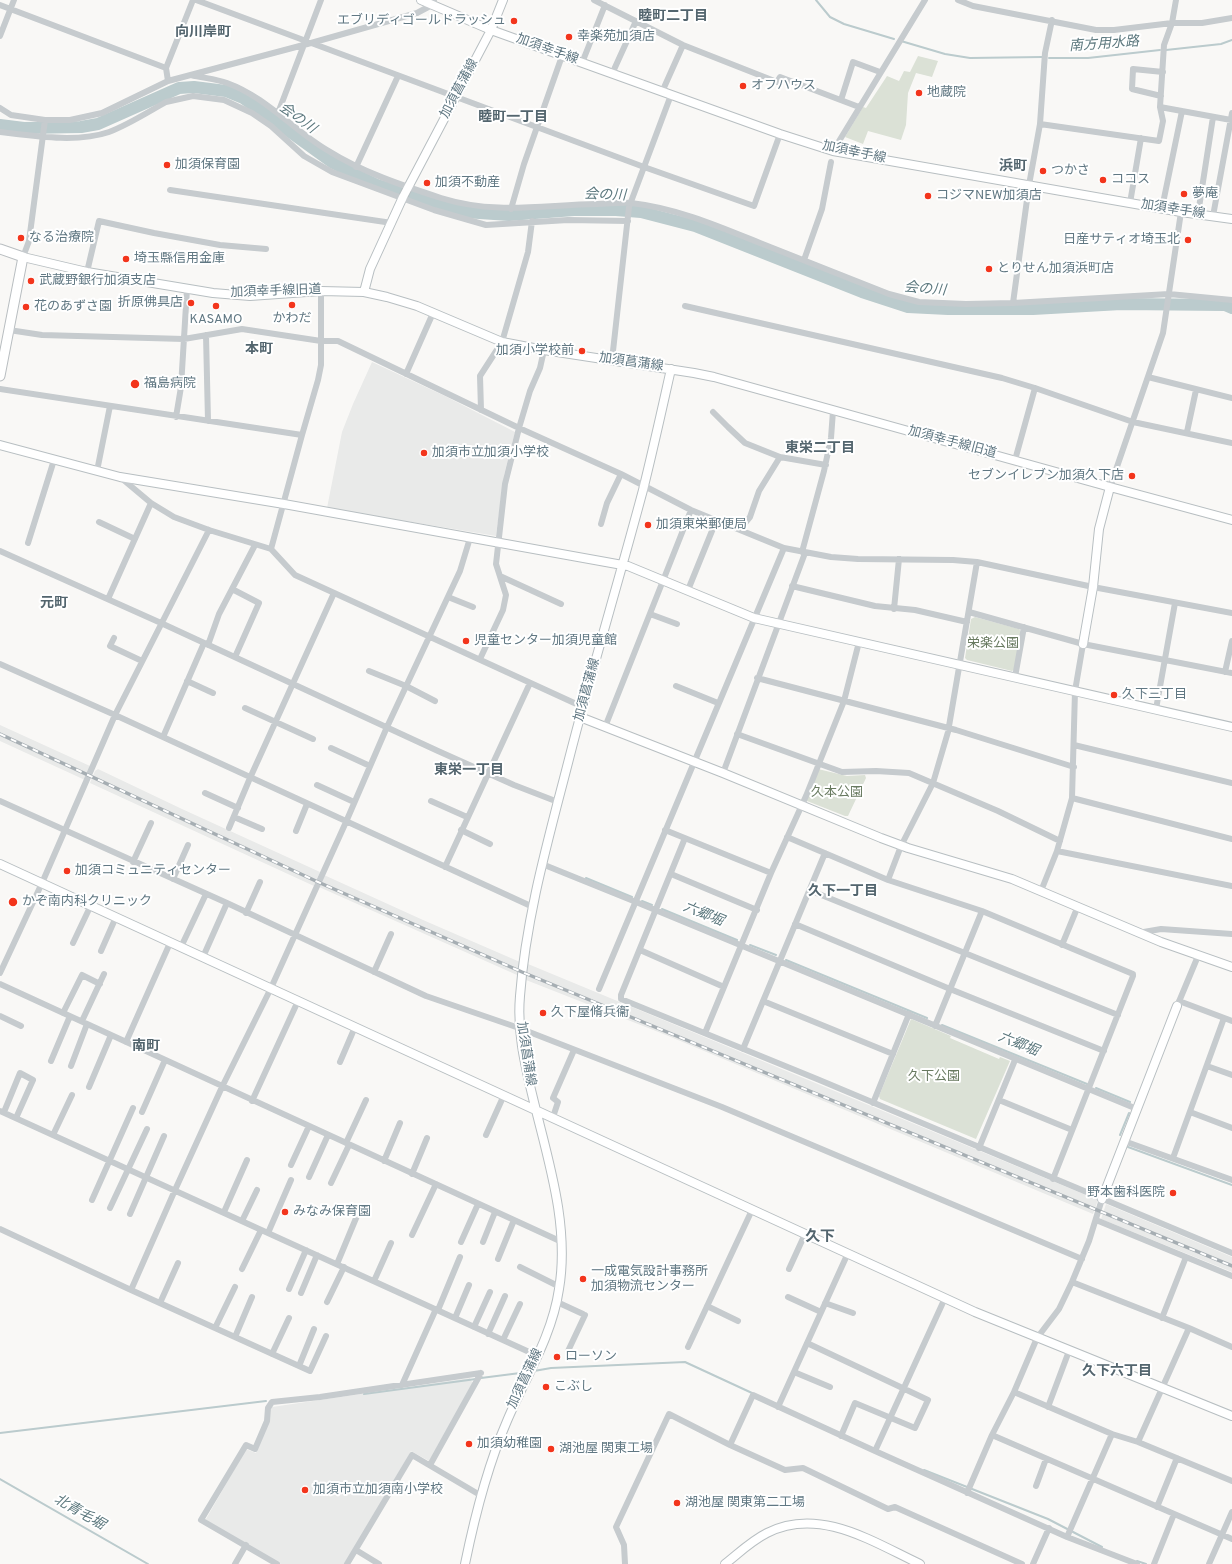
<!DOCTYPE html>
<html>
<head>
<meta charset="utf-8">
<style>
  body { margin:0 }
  canvas { display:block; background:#f9f8f6 }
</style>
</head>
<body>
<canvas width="1232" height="1564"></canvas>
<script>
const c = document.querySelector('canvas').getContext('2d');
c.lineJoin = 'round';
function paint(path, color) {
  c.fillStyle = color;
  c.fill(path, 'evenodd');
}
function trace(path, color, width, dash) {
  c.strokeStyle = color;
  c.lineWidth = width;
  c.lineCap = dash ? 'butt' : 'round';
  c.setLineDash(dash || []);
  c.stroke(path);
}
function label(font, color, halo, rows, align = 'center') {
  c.font = font + ' Overpass,"Noto Sans JP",sans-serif';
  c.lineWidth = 4;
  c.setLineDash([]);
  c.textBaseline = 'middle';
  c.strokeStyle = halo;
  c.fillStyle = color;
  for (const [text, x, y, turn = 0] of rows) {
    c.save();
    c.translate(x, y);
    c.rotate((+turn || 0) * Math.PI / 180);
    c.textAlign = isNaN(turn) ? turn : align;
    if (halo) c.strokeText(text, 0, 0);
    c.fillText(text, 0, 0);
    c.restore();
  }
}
const built = new Path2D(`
  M372 362 447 397 515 432 504 475 496 536 327 508 342 432 353 404Z
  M0 725 90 766 85 780 0 741Z
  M98 769 182 809 320 872 314 886 90 783 95 771Z
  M324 875 423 920 520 962 518 972 517 975 319 887Z
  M528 964 1098 1200 1093 1214 666 1035 526 980 525 975 526 966Z
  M1106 1204 1232 1257V1272L1101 1219Z
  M470 1378 473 1384 429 1461 411 1451 345 1564H281L206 1521V1519L246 1449 256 1453 269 1422 270 1409 272 1407Z`);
const green = new Path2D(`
  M918 56 938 61 932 77 916 73 908 93 906 125 901 140 868 131 863 144 845 137 863 107 866 108 887 76 899 81 904 71 910 72Z
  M975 617 1019 629 1021 632 1015 669 1012 671 967 660 965 658 971 619Z
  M818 769 847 776 865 775 866 778 848 816H845L807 801 806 798Z
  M911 1019 951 1036 950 1038 999 1059 1000 1057 1010 1061 976 1139 880 1099 879 1096Z`);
const stream = new Path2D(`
  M816 0 830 17 844 24 894 39
  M901 41 945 54 970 58 1042 57
  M1166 50 1221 44 1232 40
  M1049 58H1088L1160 50
  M586 878 632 897
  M642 901 652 905
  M662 909 737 940
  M750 945 776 955
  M786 960 927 1018
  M942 1025 1087 1084
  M1096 1088 1130 1102
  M1120 1135 1129 1113
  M1128 1147 1232 1185
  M534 1371 551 1368 685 1362 752 1393
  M481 1378 528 1372
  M364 1394 476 1379
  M0 1433 266 1401
  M924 1470 1048 1519 1102 1547
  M0 1479 148 1564
  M1137 1561 1146 1564`);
const river = new Path2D(`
  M0 125 24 128 81 127 98 124 179 88 194 87 226 91 243 98 333 163 377 185 465 212 509 215 574 210H616L641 212 695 226 862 292 908 307 948 309H1033L1121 304 1225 305 1232 308`);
const street = new Path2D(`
  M196 0 644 167 754 206 780 134
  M594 0 683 45 777 82 780 77 859 107
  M958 0 973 6 1096 30H1114L1172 23H1202L1232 18
  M0 5 166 68
  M0 36 14 0
  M582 63 605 5
  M612 74 636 21
  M191 75C203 78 216 79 227 83 266 97 293 130 327 150 362 172 401 185 441 198 496 215 541 205 597 204 608 204 620 202 631 203 676 208 718 226 760 243 803 260 846 277 889 294L919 302 966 304 1013 303 1169 294 1232 300
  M168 81 166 68 193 0
  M662 92 683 45
  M1161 96 1132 89 1133 69 1163 72
  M841 100 853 62 880 72
  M1160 107 1164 45 1172 23 1176 0
  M0 108 11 115 45 120H70L102 113 168 81 311 43 417 13 432 5 434 0
  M278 113 321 0
  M1040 124 1159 141 1163 121 1160 107 1231 120
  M0 132C34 136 77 143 109 132 128 125 148 112 166 102L193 96 224 100 252 113 271 126 304 156 332 172 434 210 486 225 568 220 628 221
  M833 151 925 0
  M356 167 398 76
  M170 190 392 223
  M1130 203 1141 138
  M1162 208 1182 111
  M511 209 524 164 562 56
  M1198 214 1213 117
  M1213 216 1232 113
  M23 257 29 241 45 120
  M804 260 822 209 831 162
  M87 272 99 221 154 233 220 245 266 249
  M1013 303 1029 185 1040 124 1045 53 1052 20
  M685 306 1002 378 1035 388 1133 422 1232 443
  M9 330 42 335 184 339 242 329 321 341H338L519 428 621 474 691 510 784 548 831 557 858 559 953 560 977 562 1093 587 1232 613
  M206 335 208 421
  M612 360 629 207 671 95
  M406 374 433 313
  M1148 377 1232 398
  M0 389 302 435
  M481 410 480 376 502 342 528 252 532 221
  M713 412 728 427 745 443 780 457 826 465
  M176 417 181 387 187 289
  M1187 432 1196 390
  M1015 460 1035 388
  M97 471 110 406
  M120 477 151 503 174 517 209 530 271 549 295 575 583 707
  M1110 487 1163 333 1181 212
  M99 522 135 539
  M601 524 607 503 621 474
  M740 529 750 517 759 491 780 457
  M28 543 54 460
  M271 549 302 435 318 380 321 365V291
  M0 551 161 623 438 751 514 785 558 802
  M802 552 824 471 831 438 833 411
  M500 576 561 604
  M792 586 875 606 915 610 967 622
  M232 589 259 603 235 657
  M688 590 716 521
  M448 597 473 607
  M108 599 151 503
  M894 609 899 559
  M969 612 1083 644 1232 673
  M650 614 677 624
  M114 638 110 646 142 661
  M208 645 219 614 255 545
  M480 659 503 610 506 595 496 564 505 484 519 428 530 391 540 368 544 350
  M0 664 115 715 533 907
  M369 671 406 686 435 701
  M1225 672 1232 641
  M1015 677 1024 627
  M757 678 956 730 1074 767
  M187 681 213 693
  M676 686 718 703
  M245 708 313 739
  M1156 709 1175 603
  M605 727 691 510
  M737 734 842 772 876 771 909 773 998 811 1060 841
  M163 737 204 643
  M1074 745 1232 783
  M331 748 370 766
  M723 773 805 553
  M317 785 354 802
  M205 793 238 808
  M1072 798 1232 839
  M0 801 227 903 426 996 519 1028 722 1107 1082 1259
  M431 801 467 817
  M234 817 262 829
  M229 828 250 778 334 593
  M461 830 490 844
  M665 830 771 873
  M296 831 307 804
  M787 837 888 880 982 911 1133 974V976L1053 1179
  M685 838 621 995V999L817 1079 1232 1253
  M1057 851 1232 886
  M133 862 151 823
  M542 864 636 902 1137 1109
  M445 867 530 683
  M671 874 757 910
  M173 879 188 845
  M888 880 901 846 933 783 948 732 977 562
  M809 890 1118 1015
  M1041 891 1057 851 1072 798 1075 691 1083 644
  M246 913 260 882
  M795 924 950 989 1104 1051
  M1138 933 1161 929 1232 934
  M73 943 91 905
  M1062 945 1078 906
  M181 947 206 894
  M640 950 724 987
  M101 951 116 917
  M203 957 227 903
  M374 972 391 934
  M0 973 42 883 115 715 209 530
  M0 984 562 1242
  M599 989 784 548
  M763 1001 893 1054
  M1179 1001 1232 1021
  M1178 1004 1198 956
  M63 1013 82 975 100 984
  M0 1016 21 1026
  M82 1021 104 974
  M935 1026 982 911
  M705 1033 771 873 806 796 844 701 859 642
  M126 1042 170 943
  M743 1049 825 853
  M51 1061 70 1016
  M340 1062 355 1027
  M71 1066 87 1024
  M1207 1066 1232 1075
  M89 1087 111 1035
  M999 1100 1072 1130
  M252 1101 298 1001
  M873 1103 909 1014
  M0 1111 538 1356
  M4 1112 20 1073 33 1080 16 1118
  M142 1112 165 1060
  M1190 1112 1232 1128
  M553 1117 558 1102 553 1098 574 1050
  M53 1135 72 1095
  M486 1135 504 1095
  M1124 1141 1232 1180
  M346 1143 366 1100
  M979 1148 1015 1060
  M1173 1158 1224 1018
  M384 1161 400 1123
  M291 1165 309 1126
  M412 1174 427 1138
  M309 1177 328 1135
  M331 1183 349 1145
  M92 1200 133 1108
  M110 1208 147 1129
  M224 1212 247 1160
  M130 1214 164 1136
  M1096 1220 1232 1276
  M242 1221 257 1190
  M0 1229 131 1290 310 1371 326 1336
  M268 1233 291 1180
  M412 1235 436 1184
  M461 1242 478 1204
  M483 1242 495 1212
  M498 1259 514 1220
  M337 1264 359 1211
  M520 1267 560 1287
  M242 1269 261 1230
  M789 1269 805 1234
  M374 1281 391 1243
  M1072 1282 1189 1328 1232 1347
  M289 1289 306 1250
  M131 1290 175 1190 222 1087 271 988 346 822 387 727 460 571 470 538
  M301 1293 317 1255
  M788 1297 821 1312
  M945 1298 875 1451 1067 1537 1137 1564
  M327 1302 344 1267
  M557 1302 583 1314
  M160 1303 178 1263
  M825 1303 853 1313
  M707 1306 738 1321
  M438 1310 460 1257
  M455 1318 469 1285
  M1162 1318 1186 1257
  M474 1327 490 1292
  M215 1328 235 1287
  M488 1334 505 1296
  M235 1337 252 1297
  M503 1340 520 1304
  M807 1343 928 1400 915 1428 855 1403 841 1436
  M688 1347 752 1210
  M568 1351 585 1315
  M272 1354 289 1318
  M299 1366 314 1329
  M794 1372 830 1387
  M402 1385 436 1309
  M1014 1392 1112 1434 1138 1442 1232 1481
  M778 1407 848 1253
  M1048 1407 1069 1351
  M992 1435 1232 1539
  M1138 1442 1189 1328
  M875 1451 753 1395 730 1445 785 1470 803 1468 888 1509 895 1507 1022 1564
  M430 1465 481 1373
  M1036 1486 1046 1459
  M967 1493 992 1435 1014 1392 1037 1338 1059 1309 1072 1282 1089 1241 1102 1199
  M1157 1507 1177 1458
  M1067 1537 1112 1434
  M356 1550 379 1564
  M235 1564 246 1545
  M277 1564 201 1520 246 1445 255 1449 267 1421 268 1408 272 1402 320 1397 481 1373
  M347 1564 412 1455 480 1495
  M625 1564 624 1545 616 1527 669 1414 730 1445
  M1033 1564 1049 1528
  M1154 1564 1174 1514
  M1209 1564 1232 1512`);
const secondary = new Path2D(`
  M421 0 491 30 780 134 833 151 1181 212 1232 219
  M23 257 87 272 213 293 250 296 321 291 364 292 387 297 417 306 502 342 544 350 694 373 714 377 1110 487 1232 520
  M364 292 370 269 403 197 491 30 503 0
  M0 445 120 477 284 504 628 566 754 618 1232 727
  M1083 644 1093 587 1099 529 1110 487
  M580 717 723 773 881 838 908 848 1012 879 1161 942 1232 967
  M0 864 975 1312 1232 1416
  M1102 1199 1177 1006
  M465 1564C475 1515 487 1467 507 1421 525 1378 552 1337 559 1289 570 1224 547 1157 532 1094 524 1061 517 1030 520 996 526 916 549 837 569 759 592 669 619 580 643 490 653 450 662 409 671 369
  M725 1564C739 1553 751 1541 767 1533 819 1506 873 1542 920 1564`);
const primary = new Path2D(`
  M0 249 23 257 0 376`);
const rail = new Path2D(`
  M0 734 318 882 522 972 1232 1266`);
const markers = [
  [514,21,4,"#f3351c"],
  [569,37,4,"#f3351c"],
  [743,86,4,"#f3351c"],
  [919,93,4,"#f3351c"],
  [167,165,4,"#f3351c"],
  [1043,171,4,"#f3351c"],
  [1103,180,4,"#f3351c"],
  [427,183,4,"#f3351c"],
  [1184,194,4,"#f3351c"],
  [928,196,4,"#f3351c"],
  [21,238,4,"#f3351c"],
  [1188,240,4,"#f3351c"],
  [126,259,4,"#f3351c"],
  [989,269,4,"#f3351c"],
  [31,281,4,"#f3351c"],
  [191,303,4,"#f3351c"],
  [292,305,4,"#f3351c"],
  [216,306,4,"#f3351c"],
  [26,307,4,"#f3351c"],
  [582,351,4,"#f3351c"],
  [135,384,5,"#f3351c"],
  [424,453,4,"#f3351c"],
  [1132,476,4,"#f3351c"],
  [648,525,4,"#f3351c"],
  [466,641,4,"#f3351c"],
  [1114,695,4,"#f3351c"],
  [67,871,4,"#f3351c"],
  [13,902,5,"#f3351c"],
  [543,1013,4,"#f3351c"],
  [1173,1193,4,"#f3351c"],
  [285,1212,4,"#f3351c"],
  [583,1279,4,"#f3351c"],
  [557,1357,4,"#f3351c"],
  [546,1387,4,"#f3351c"],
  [469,1444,4,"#f3351c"],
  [551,1449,4,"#f3351c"],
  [305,1490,4,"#f3351c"],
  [677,1503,4,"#f3351c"]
];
const poiNames = [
  ["エブリディゴールドラッシュ",506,21,"right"],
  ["幸楽苑加須店",577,37],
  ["オフハウス",751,86],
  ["地蔵院",927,93],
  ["加須保育園",175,165],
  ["つかさ",1051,171],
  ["ココス",1111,180],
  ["加須不動産",435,183],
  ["夢庵",1192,194],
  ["コジマNEW加須店",936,196],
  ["なる治療院",29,238],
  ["日産サティオ埼玉北",1180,240,"right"],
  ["埼玉縣信用金庫",134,259],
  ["とりせん加須浜町店",997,269],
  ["武蔵野銀行加須支店",39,281],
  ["折原佛具店",183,303,"right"],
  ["花のあずさ園",34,307],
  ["かわだ",292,319,"center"],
  ["KASAMO",216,320,"center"],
  ["加須小学校前",574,351,"right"],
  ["福島病院",144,384],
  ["加須市立加須小学校",432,453],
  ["セブンイレブン加須久下店",1124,476,"right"],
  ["加須東栄郵便局",656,525],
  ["児童センター加須児童館",474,641],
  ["久下三丁目",1122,695],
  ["加須コミュニティセンター",75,871],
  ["かぞ南内科クリニック",22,902],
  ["久下屋脩兵衞",551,1013],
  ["野本歯科医院",1165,1193,"right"],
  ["みなみ保育園",293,1212],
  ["一成電気設計事務所",591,1272],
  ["加須物流センター",591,1287],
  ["ローソン",565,1357],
  ["こぶし",554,1387],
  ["加須幼稚園",477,1444],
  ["湖池屋 関東工場",559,1449],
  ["加須市立加須南小学校",313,1490],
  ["湖池屋 関東第二工場",685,1503]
];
const streetNames = [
  ["加須幸手線",547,50,20],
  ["加須菖蒲線",460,89,-62],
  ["加須幸手線",854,153,12],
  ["加須幸手線",1173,210,9],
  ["加須幸手線旧道",276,292,-2],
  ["加須菖蒲線",631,363,8],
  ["加須幸手線旧道",952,443,15],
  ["加須菖蒲線",588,690,-75],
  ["加須菖蒲線",525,1054,81],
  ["加須菖蒲線",526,1379,-65]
];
const parkNames = [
  ["栄楽公園",993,644],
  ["久本公園",837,793],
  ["久下公園",934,1077]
];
const neighbourhoodNames = [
  ["睦町二丁目",673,17],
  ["向川岸町",203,33],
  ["睦町一丁目",513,118],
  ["浜町",1013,167],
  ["本町",259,350],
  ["東栄二丁目",820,449],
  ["元町",54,604],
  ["東栄一丁目",469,771],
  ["久下一丁目",843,892],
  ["南町",146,1047],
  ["久下六丁目",1117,1372]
];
const waterNames = [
  ["南方用水路",1104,45,-4],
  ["会の川",297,119,36],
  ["会の川",605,196,2],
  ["会の川",925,290,5],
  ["六郷堀",703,915,22],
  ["六郷堀",1018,1045,22],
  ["北青毛堀",79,1513,30]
];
const quarterNames = [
  ["久下",820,1238]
];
paint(built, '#e9eae9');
paint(green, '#dbe1d6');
trace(stream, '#bbcbcd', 2);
trace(river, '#bbcbcd', 12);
trace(secondary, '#b8bfc2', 10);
trace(primary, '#b9bec1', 11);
trace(street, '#c6cbce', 6);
trace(secondary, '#fff', 8);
trace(primary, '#fff', 9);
trace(rail, '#a6aeb3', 3.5);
trace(rail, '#fff', 2, [6]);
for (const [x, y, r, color] of markers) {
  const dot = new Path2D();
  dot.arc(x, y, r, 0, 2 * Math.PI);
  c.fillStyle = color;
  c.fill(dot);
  trace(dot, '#fff', 1.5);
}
label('13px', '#617883', '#fff', poiNames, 'left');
label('13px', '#617883', '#fff', streetNames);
label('13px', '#687a60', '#fff', parkNames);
label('bold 14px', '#53656e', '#fff', neighbourhoodNames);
label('italic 14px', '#5c787e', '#fff', waterNames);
label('bold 15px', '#53656e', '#fff', quarterNames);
</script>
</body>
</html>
